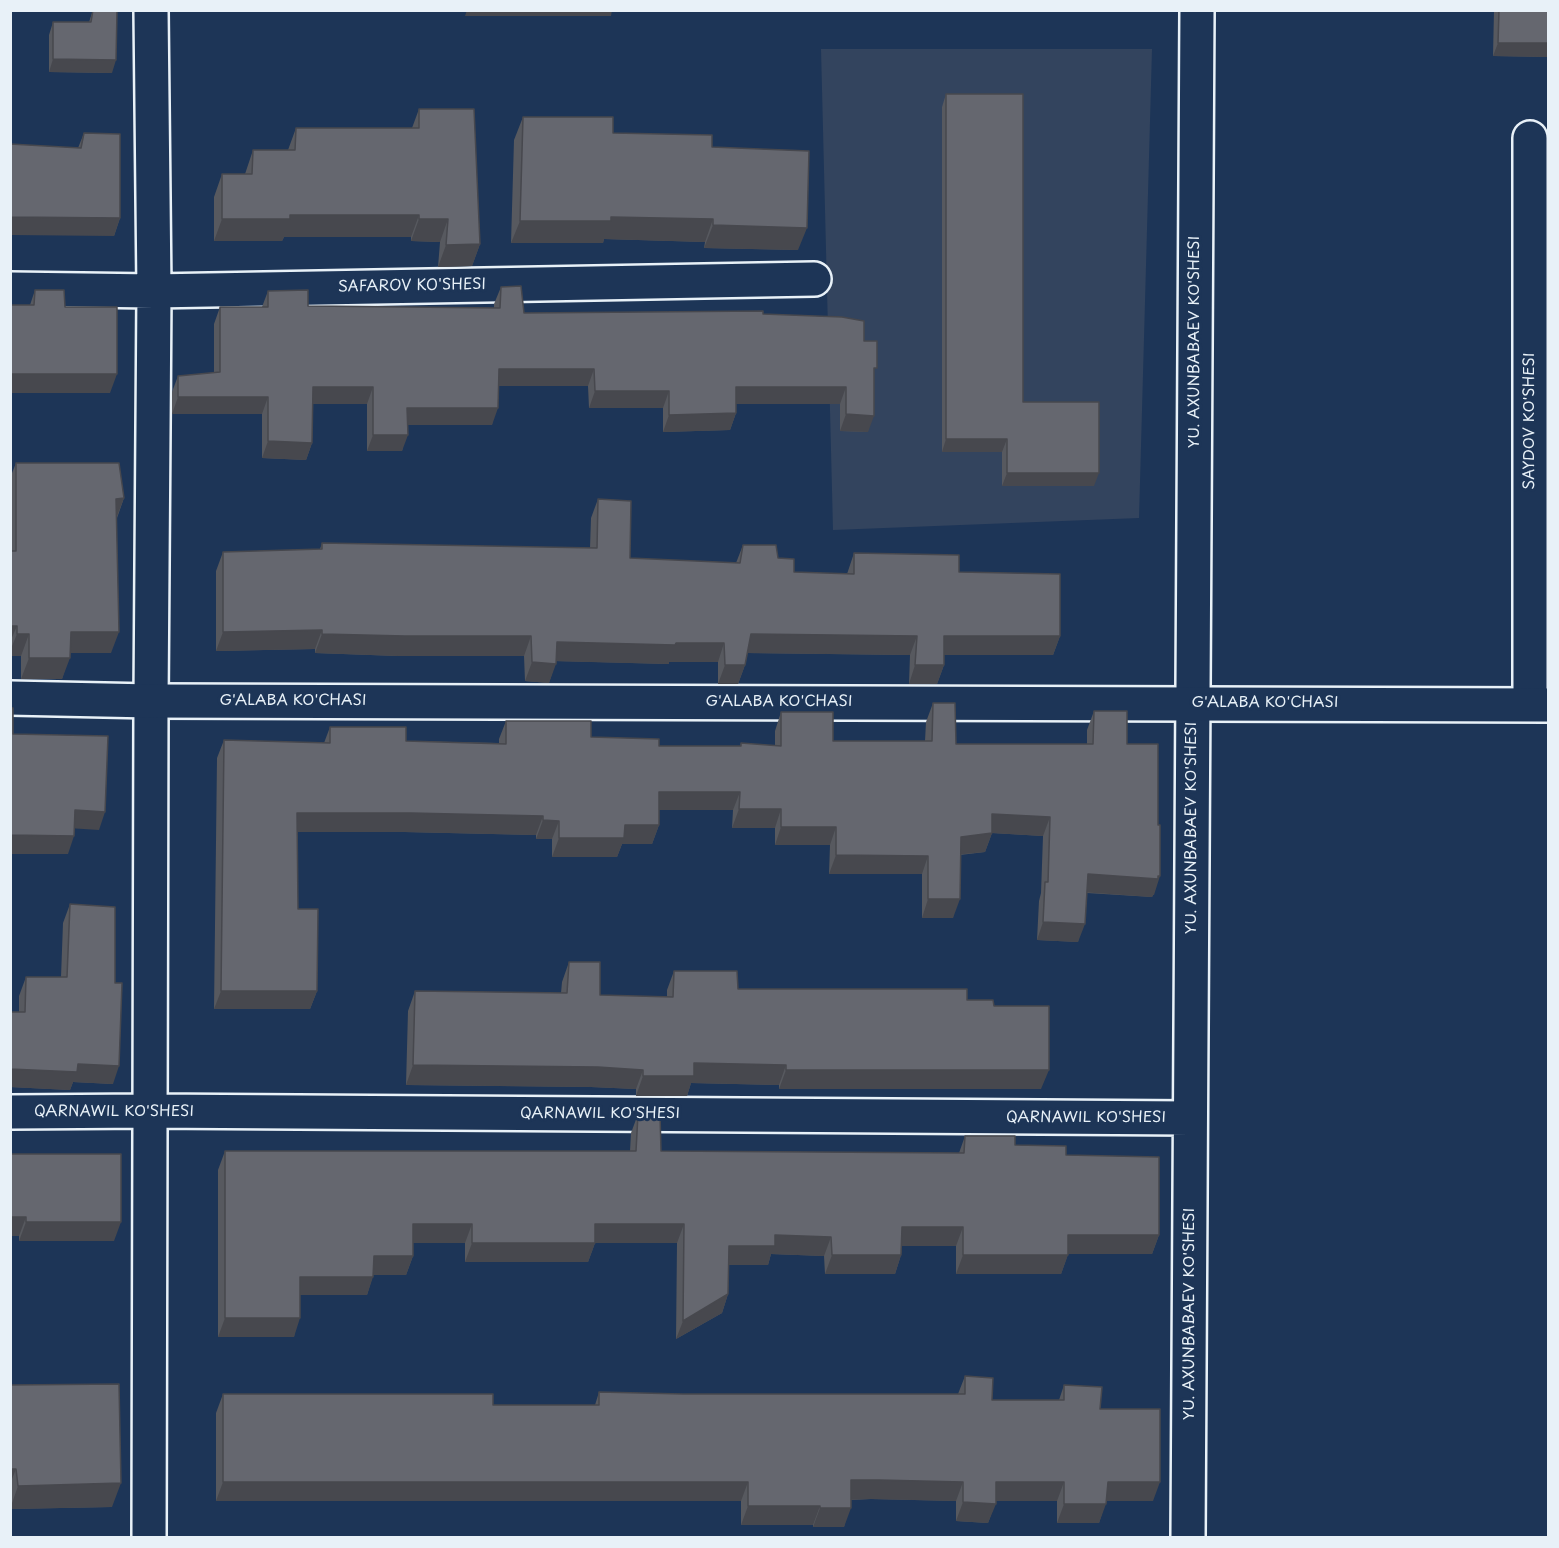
<!DOCTYPE html>
<html>
<head>
<meta charset="utf-8">
<style>
  body { margin:0 }
  #map { position:relative; width:1559px; height:1548px; overflow:hidden; background:#1d3557; font-family:"Playpen Sans",sans-serif }
  canvas { display:block }
  .frame { position:absolute; inset:0; border:12px solid #e8f1f8; pointer-events:none }
</style>
</head>
<body>
<div id="map">
<canvas width="1559" height="1548"></canvas>
<div class="frame"></div>
</div>
<script>
const c = document.querySelector('canvas').getContext('2d');
c.lineJoin = 'round';
function paint(path, color) {
  c.fillStyle = color;
  c.fill(path, 'evenodd');
}
function trace(path, color, width, dash) {
  c.strokeStyle = color;
  c.lineWidth = width;
  c.lineCap = dash ? 'butt' : 'round';
  c.setLineDash(dash || []);
  c.stroke(path);
}
function label(font, color, halo, rows, align = 'center') {
  c.font = font + ' "Playpen Sans",sans-serif';
  c.lineWidth = 6;
  c.setLineDash([]);
  c.textBaseline = 'middle';
  c.strokeStyle = halo;
  c.fillStyle = color;
  for (const [text, x, y, turn = 0] of rows) {
    c.save();
    c.translate(x, y);
    c.rotate((+turn || 0) * Math.PI / 180);
    c.textAlign = isNaN(turn) ? turn : align;
    if (halo) c.strokeText(text, 0, 0);
    c.fillText(text, 0, 0);
    c.restore();
  }
}
const built = new Path2D(`
  M821 49H1152L1139 518 833 530Z`);
const street = new Path2D(`
  M1530 138V704
  M10 289 154 291 814 279
  M10 1112 149 1111 1190 1118
  M149 1538 151 701 154 291 151 10
  M1188 1538 1197 10`);
const secondary = new Path2D(`
  M10 698 151 701 1548 705`);
const wall = new Path2D(`
  M93 10 112 73 49 72V35L53 22H89Z
  M1494 10H1548V57L1493 56Z
  M946 94 1023 402 1094 486H1002V452H942V107Z
  M419 109 480 244 472 266 438 267 440 242 411 241V237H284L282 241H214V197L222 174H245L253 150H288L296 128H412Z
  M523 117 613 133 712 147 798 250 704 248 705 242 604 239 603 243H511L514 140Z
  M84 133 120 218 114 236 78 148Z
  M501 287 524 313 763 314 864 341 874 374 868 432 840 431V404H736V413L730 430 663 432V408H589L588 386H498L492 425H408L402 451H367V404H313L312 443 306 460 262 458V414H172V392L178 376 214 373V324L220 307H262L268 291 308 306 494 308V304Z
  M35 290 65 307 110 393H10L30 305Z
  M16 463 124 498 117 518 111 653H70L62 679H21V656H10V478Z
  M598 499 630 558 736 563 743 545 778 558 794 572 847 574 854 553 959 572 1060 636 1053 655H944V665L937 684H909L910 655 747 653 745 665 738 684H718V662H669V664L556 661 549 683 525 681 524 656H398L315 653V649L216 651V571L223 552 320 549 322 543 590 548 591 518Z
  M933 703 956 744H1087V730L1094 711 1127 744 1154 895H1153L1152 897 1087 893 1078 942 1037 940 1039 901 1041 893 1043 836 992 833 985 852 960 855 953 918H922V874H829L830 845H775V828H732L733 810H659V825L652 844H622L617 857H552V839H536V835L404 832H297L298 909 317 991 310 1009H214L217 758 224 740 324 743 330 727 406 741 499 743V739L506 721 591 737 659 746H740L741 743 775 746V731L781 712 833 741H925L926 722Z
  M70 904 113 1084 73 1082 70 1090 10 1087V1012H19V996L26 977H61L63 923Z
  M569 962 600 995 667 997V990L674 971 738 989 967 1000 994 1006 1041 1089H779V1085L691 1083 687 1096H636V1089L591 1087 406 1085 408 1011 415 991 561 993 562 982Z
  M638 1114 661 1151 959 1153 965 1136 1015 1145 1066 1155 1159 1235 1152 1254H1068L1061 1274H956V1246H902L901 1255 895 1274H825L824 1256 771 1254 768 1265H729L728 1294 722 1313 676 1339 677 1243H595L588 1262H465V1243H413V1256L406 1275H373L367 1295H300L294 1337H218V1170L225 1151H630L631 1133Z
  M11 1154 114 1241H19V1236H10Z
  M965 1376 992 1400H1059L1064 1385 1100 1409 1153 1501H1106L1099 1523H1057V1501H996L988 1523 956 1521V1501L871 1499 851 1500 844 1527H813V1525H741V1501H216V1413L223 1394 493 1405H595L599 1392 683 1394H958Z
  M10 1385 112 1507 10 1509Z`);
const shadedWall = new Path2D(`
  M467 10H612L611 16H465Z
  M953 10H1002V11Z
  M1498 43H1548V57L1493 56Z
  M53 59 116 60 112 73 49 72Z
  M290 215H419L411 237H284L282 241H214L222 219Z
  M10 217 120 218 114 236 10 235Z
  M611 217 713 219 705 242 604 239 603 243H511L520 221Z
  M419 219H448L440 242 411 241Z
  M713 225 807 228 798 250 704 248Z
  M480 244 472 266 438 267 446 245Z
  M499 369H594L588 386H492Z
  M10 374H117L110 393H10Z
  M313 387H373L367 404H307Z
  M736 387H846L840 404H730Z
  M595 391H669L663 408H589Z
  M178 397H268L262 414H172Z
  M407 408H498L492 425H401Z
  M736 413 730 430 663 432 669 415Z
  M846 414 874 416 868 432 840 431Z
  M373 435H408L402 451H367Z
  M946 439H1007L1002 452H942Z
  M268 441 312 443 306 460 262 458Z
  M1007 473H1099L1094 486H1002Z
  M124 498 116 519V499Z
  M10 626H17L10 642Z
  M322 630 315 649 216 651 223 632Z
  M71 632H119L111 653H63Z
  M17 634H29L21 656H10V651Z
  M322 634 531 636 524 656H398L315 653Z
  M751 634 917 636 910 655 744 653Z
  M944 636H1060L1053 655H937Z
  M557 642 676 643H724L718 662H669V664L550 661Z
  M29 658H70L62 679H21Z
  M532 662 556 664 549 683 525 681Z
  M725 665H745L738 684H718Z
  M915 665H944L937 684H909Z
  M659 792H740L733 810H652Z
  M739 809H781L775 828H732Z
  M75 810 105 812 99 830 68 828Z
  M297 813H411L543 816 536 835 404 832H290Z
  M992 814 1050 817 1043 836 992 833 985 852 954 855 961 837Z
  M543 820 559 821 552 839H536Z
  M625 825H659L652 844H622L617 857H552L559 838Z
  M781 827H836L830 845H775Z
  M10 835 74 836 68 854H10Z
  M836 855 928 856 922 874H829Z
  M1088 874 1158 876H1160L1154 895H1153L1152 897 1081 892Z
  M928 899H960L953 918H922Z
  M1043 922 1085 924 1078 942 1037 940Z
  M221 991H317L310 1009H214Z
  M694 1063 786 1065 779 1085 691 1083 687 1096H636L643 1076Z
  M78 1064 119 1066 113 1084 73 1082 70 1090 10 1087V1069Z
  M413 1065 598 1067 643 1070 636 1089 591 1087 406 1085Z
  M786 1070H1049L1041 1089H779Z
  M10 1217H26L19 1236H10Z
  M26 1222H121L114 1241H19Z
  M413 1224H472L465 1243H406Z
  M595 1224H684L677 1243H588Z
  M902 1227H963L956 1246H895Z
  M775 1235 831 1237 824 1256 771 1254 768 1265H722L729 1246Z
  M1068 1235H1159L1152 1254H1061Z
  M472 1243H595L588 1262H465Z
  M832 1255H901L895 1274H825Z
  M963 1255H1068L1061 1274H956Z
  M374 1256H413L406 1275H367Z
  M300 1277H373L367 1295H294Z
  M728 1294 722 1313 676 1339 683 1321Z
  M225 1318H300L294 1337H218Z
  M10 1469H16L10 1484Z
  M851 1480H879L963 1482 956 1501 871 1499 844 1500Z
  M223 1482H748L741 1501H216Z
  M996 1482H1064L1057 1501H989Z
  M1108 1482H1160L1153 1501H1101Z
  M121 1483 112 1507 10 1509 18 1486Z
  M963 1502 996 1504 988 1523 956 1521Z
  M1064 1504H1106L1099 1523H1057Z
  M748 1506H820L813 1525H741Z
  M820 1508H851L844 1527H813Z`);
const building = new Path2D(`
  M93 10 117 11 116 60 53 59V22H91Z
  M1499 10H1548V43H1498Z
  M946 94H1023V402H1099V473H1007V439H946Z
  M419 109H474L480 244 446 245 448 219H419V215H290V219H222V174H252L253 150H295L296 128H419Z
  M523 117H613V133L712 135V147L809 151 807 228 713 225V219L611 217V221H520Z
  M84 133 120 134V218L10 217V144L81 148Z
  M521 286 524 313 763 311V314L842 317 864 321V341H877V368H874V416L846 414V387H736V413L669 415V391H595L594 369H499L498 408H407L408 435H373V387H313L312 443 268 441V397H178V376L220 372V307H268V291L308 290V306L500 308 501 287Z
  M35 290H64L65 307H117V374H10V305H34Z
  M16 463H119L124 498 116 499 119 632H71L70 658H29V634H17V626H10V551H16Z
  M598 499 631 501 630 558 740 563 743 545H776L778 558 794 559V572L854 574V553L959 555V572L1060 574V636H944V665H915L917 636 751 634 745 665H725L724 643H676L675 645 557 642 556 664 532 662 531 636H405L322 634V630L223 632V552L322 549V543L597 548Z
  M933 703H955L956 744H1093L1094 711H1127V744H1158V825H1160V876H1158V879L1088 874 1085 924 1043 922 1045 882H1048L1050 817 992 814V833L961 837 960 899H928V856L836 855V827H781V809H739L740 792H659V825H625L624 838H559V821L543 820V816L411 813H297L298 909H318L317 991H221L224 740 330 743V727H406V741L506 744V721H591V737L659 739V746H741V743L781 746V712H833V741H932Z
  M10 708H13V734L108 736 105 812 75 810 74 836 10 835Z
  M70 904 115 907V983H122L119 1066 78 1064 77 1072 10 1069V1012H25L26 977H67Z
  M569 962H600V995L673 997 674 971H737L738 989H967V1000H993L994 1006H1049V1070H786V1065L694 1063V1076H643V1070L598 1067 413 1065 415 991 567 993Z
  M638 1114H660L661 1151 964 1153 965 1136H1015V1145L1066 1146V1155L1159 1157V1235H1068V1255H963V1227H902L901 1255H832L831 1237 775 1235V1246H729L728 1294 683 1321 684 1224H595V1243H472V1224H413V1256H374L373 1277H300V1318H225V1151H636Z
  M10 1149 11 1154H121V1222H26V1217H10Z
  M965 1376 993 1378 992 1400H1064V1385L1102 1387 1100 1409H1160V1482H1108L1106 1504H1064V1482H996V1504L963 1502V1482L879 1480H851V1508H820V1506H748V1482H223V1394H493V1405H599V1392L683 1394H965Z
  M119 1384 121 1483 18 1486 16 1469H10V1385Z`);
const streetNames = [
  ["SAFAROV KO'SHESI",412,286,-1],
  ["YU. AXUNBABAEV KO'SHESI",1195,342,-90],
  ["SAYDOV KO'SHESI",1530,421,-90],
  ["G'ALABA KO'CHASI",293,701],
  ["G'ALABA KO'CHASI",779,702],
  ["G'ALABA KO'CHASI",1265,703],
  ["YU. AXUNBABAEV KO'SHESI",1192,828,-90],
  ["QARNAWIL KO'SHESI",114,1112],
  ["QARNAWIL KO'SHESI",600,1114],
  ["QARNAWIL KO'SHESI",1086,1118],
  ["YU. AXUNBABAEV KO'SHESI",1190,1314,-90]
];
paint(built, '#33445e');
trace(street, '#e8f1f8', 38);
trace(secondary, '#e8f1f8', 38);
trace(street, '#1d3557', 33);
trace(secondary, '#1d3557', 33);
paint(wall, '#57595f');
paint(shadedWall, '#47484e');
paint(building, '#65676f');
trace(building, '#47484e', 1.5);
label('15px', '#e8f1f8', '#1d3557', streetNames);
</script>
</body>
</html>
